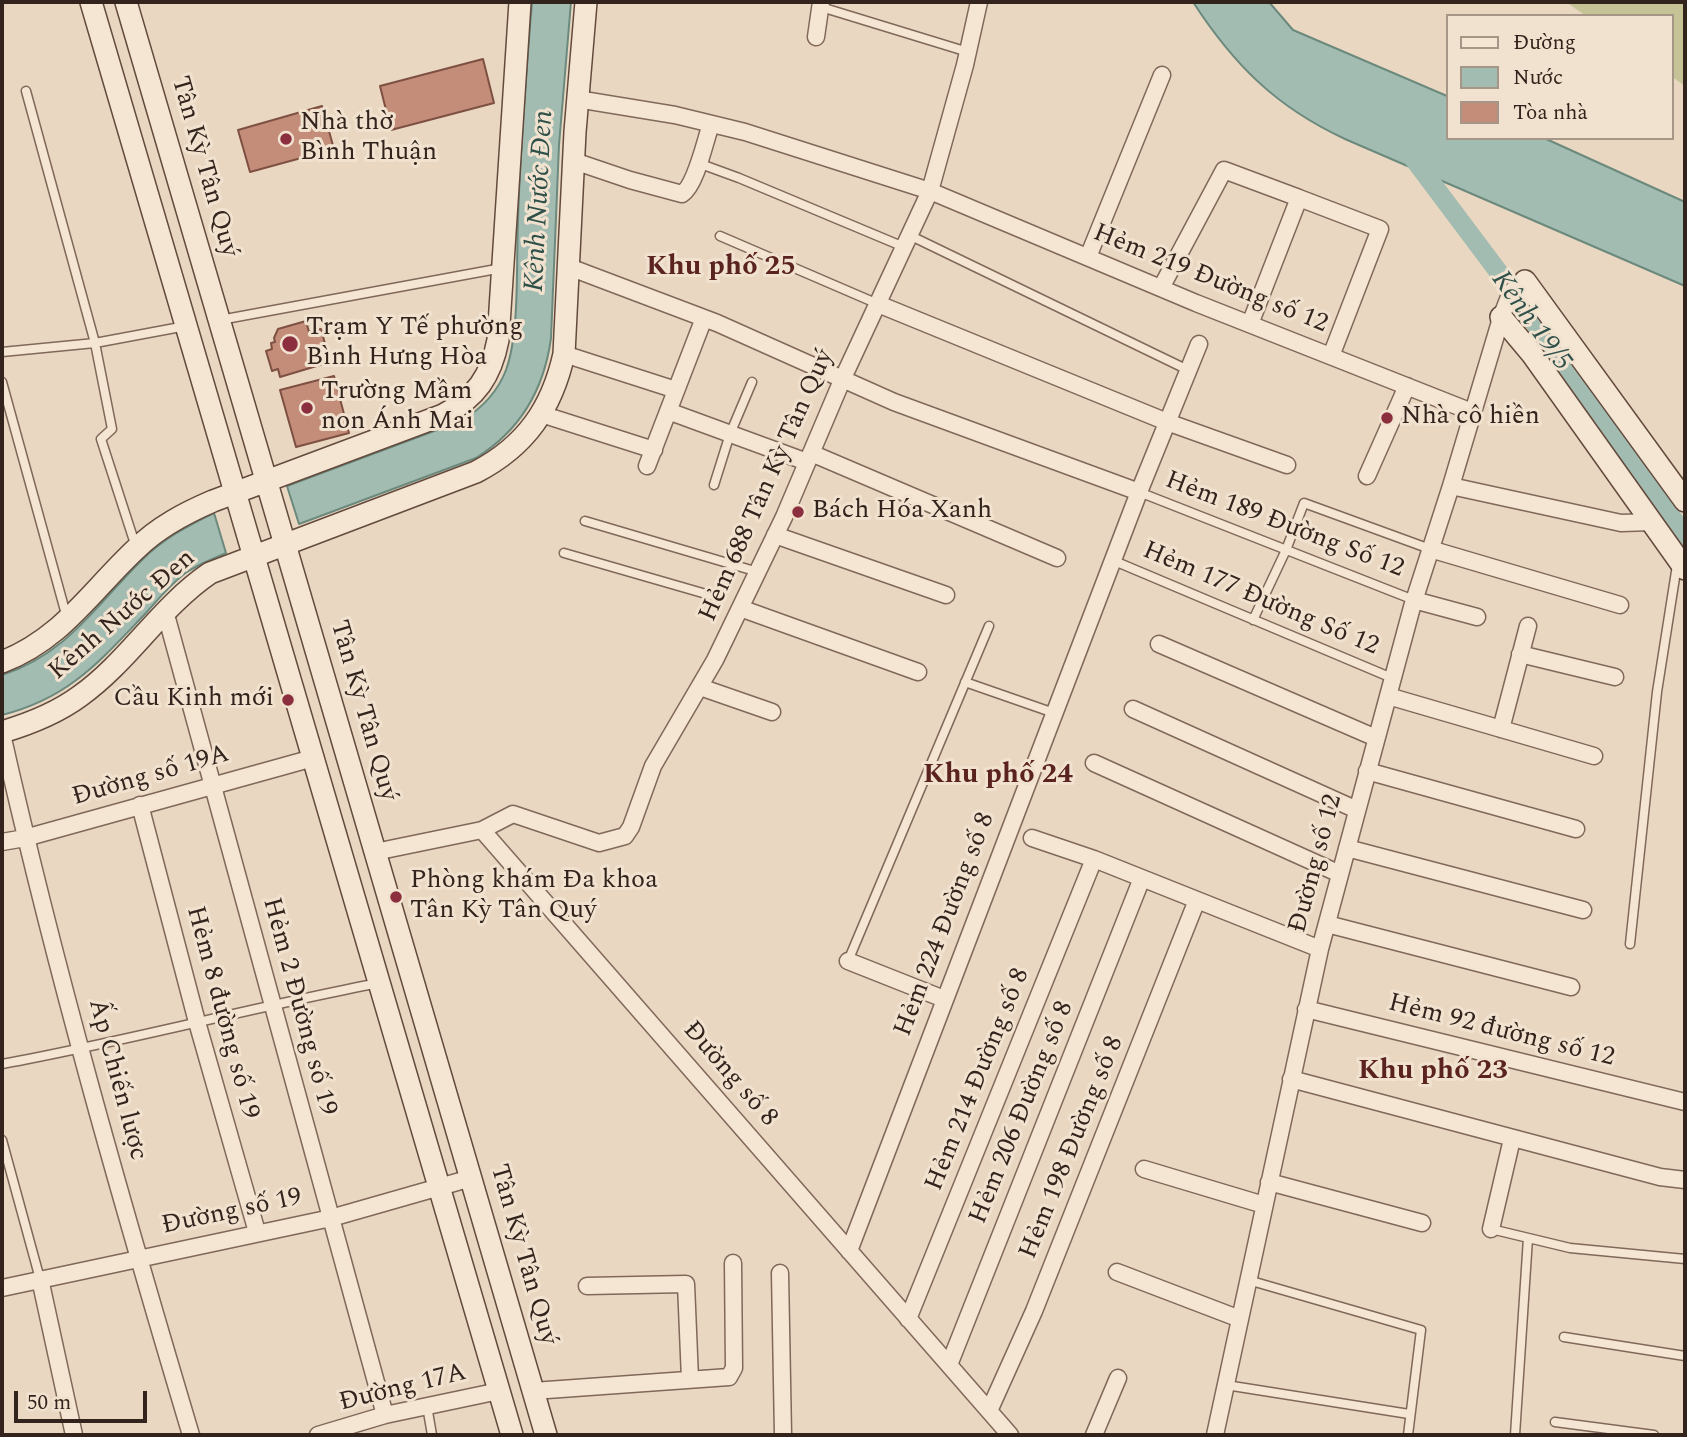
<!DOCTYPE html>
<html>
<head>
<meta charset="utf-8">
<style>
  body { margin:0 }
  #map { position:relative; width:1687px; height:1437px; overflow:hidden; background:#e9d7c1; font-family:Spectral,serif }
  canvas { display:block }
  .frame { position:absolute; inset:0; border:4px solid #32241d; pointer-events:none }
  .legend { position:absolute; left:1446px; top:14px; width:228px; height:126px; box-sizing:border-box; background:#f1e2cf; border:2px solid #a59688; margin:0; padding:9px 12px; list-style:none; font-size:21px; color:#32241d }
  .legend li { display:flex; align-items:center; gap:14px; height:35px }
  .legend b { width:35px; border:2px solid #a59688 }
  .scale { position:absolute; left:14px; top:1391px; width:133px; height:32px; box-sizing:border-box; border:4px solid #32241d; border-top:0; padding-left:9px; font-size:21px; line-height:24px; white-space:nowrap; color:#32241d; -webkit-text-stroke:5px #f1e2cf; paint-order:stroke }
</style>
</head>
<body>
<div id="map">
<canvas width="1687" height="1437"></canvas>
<div class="frame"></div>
<ul class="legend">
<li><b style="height:9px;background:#f5e5d3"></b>Đường</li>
<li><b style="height:19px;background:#a3bcb1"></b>Nước</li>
<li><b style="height:19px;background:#c48d7a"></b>Tòa nhà</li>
</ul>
<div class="scale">50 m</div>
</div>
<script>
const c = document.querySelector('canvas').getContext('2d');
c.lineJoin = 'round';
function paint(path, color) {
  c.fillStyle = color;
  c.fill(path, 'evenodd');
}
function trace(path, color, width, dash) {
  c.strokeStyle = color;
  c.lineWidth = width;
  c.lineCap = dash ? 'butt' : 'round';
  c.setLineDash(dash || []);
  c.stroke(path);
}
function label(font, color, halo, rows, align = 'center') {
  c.font = font + ' Spectral,serif';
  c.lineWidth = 6;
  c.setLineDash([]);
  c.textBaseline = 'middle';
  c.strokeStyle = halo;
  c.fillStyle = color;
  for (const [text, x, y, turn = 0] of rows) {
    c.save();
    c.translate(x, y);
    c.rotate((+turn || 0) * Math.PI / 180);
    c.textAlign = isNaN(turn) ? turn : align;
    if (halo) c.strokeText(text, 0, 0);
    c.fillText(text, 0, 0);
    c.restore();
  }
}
const green = new Path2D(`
  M1566 2H1685V86L1671 76V16H1586Z`);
const water = new Path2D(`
  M532 2H571L559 145 551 338C544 390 521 430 476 458L299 524 287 486 461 421C481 409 498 391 506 370 520 332 516 262 518 221 520 147 526 75 532 2Z
  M1193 2H1269L1293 30 1447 96V138H1544L1685 202V286L1345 139C1276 107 1234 65 1193 2Z
  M214 513 226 553C213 559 199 564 187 572 171 583 158 600 145 614 99 662 69 698 2 715V675C67 654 95 606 142 560 163 539 187 526 214 513Z`);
const canal = new Path2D(`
  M1410 154 1500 274 1685 536`);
const building = new Path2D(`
  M483 59 494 103 391 130 380 86Z
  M322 106 334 149 250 172 238 130Z
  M306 321 309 332 321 329 330 362 280 377 278 369 272 371 266 351 272 349 271 343 275 342 274 338 278 329Z
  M334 376 349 433 296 447 280 390Z`);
const lane = new Path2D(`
  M821 7 968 52
  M26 91 95 343 112 429 101 439 136 547
  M698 163 739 178 904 247
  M909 235 1188 370
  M720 236 878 304
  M220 320 502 268
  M2 352 95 343 186 326
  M2 382 67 618
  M714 485 730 434 752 382
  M1139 492 1414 600
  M585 521 758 572
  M564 553 713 596 722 593 732 564
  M1112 560 1392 678
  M1253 620 1286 550 1304 503 1430 549
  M965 682 1054 713
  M1630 944 1657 692 1677 565
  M848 961 989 626
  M2 1064C128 1041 253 1007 379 983
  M2 1140 40 1279
  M1491 1229 1570 1248 1685 1259
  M1248 1280 1421 1330 1408 1435
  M1564 1337 1685 1356
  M1226 1385 1409 1414
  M427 1406 432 1435
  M1555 1422 1654 1435
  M1515 1435 1528 1238`);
const street = new Path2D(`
  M816 37 821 2
  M577 99 675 115 745 132 930 191 1196 303 1472 412
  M574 161 630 180 682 194C696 185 705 141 711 124
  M1088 257 1162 75
  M569 267 717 323 894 402 1139 492
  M1161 288 1224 170 1299 198
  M878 304 1167 422 1287 465
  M1250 324 1299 198 1380 229 1331 356
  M564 354 676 390
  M668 411 807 462
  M541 414 654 450
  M811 453 1057 558
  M647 466 704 318
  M1367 476 1407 386
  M1451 486 1621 523 1652 522
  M775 535 946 595
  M1430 549 1620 605
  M1414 600 1477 617
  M740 608 918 672
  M165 611 385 1415
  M1159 644 1376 738
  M1520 654 1615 677
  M700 687 772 712
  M1388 696 1594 756
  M1133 709 1357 810
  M1501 729 1528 626
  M2 734C55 970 122 1204 191 1435
  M1094 763 1340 874
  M1367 771 1576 829
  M140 805 197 1022 257 1232
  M482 830 513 814 599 843 625 836 631 827 653 766 715 660 784 517 843 378 930 191 965 65 979 2
  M1032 838 1094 859 1320 949
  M2 842 25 838 313 758
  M1347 848 1583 910
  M375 852 482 830 1010 1435
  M1327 924 1571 987
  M848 961 944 999
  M1306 1009 1685 1102
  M1291 1079 1660 1177 1685 1180
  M1144 1169 1264 1205
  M1269 1182 1422 1223
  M1491 1229 1512 1139
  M849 1251 1139 492 1199 344
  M1117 1272 1240 1319
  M780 1273 783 1435
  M40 1279 74 1435
  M587 1286 686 1284 690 1379
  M2 1288 331 1218 471 1178
  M908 1319 1094 859
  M949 1365 1142 878
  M533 1391 729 1377 734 1368 733 1263
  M989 1411 1034 1311 1197 900
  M318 1435 385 1415 499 1391
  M1094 1435 1118 1378
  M1215 1435 1320 949 1412 607 1451 486 1502 315 1511 292 1525 281`);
const secondary = new Path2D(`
  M91 2 512 1435
  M126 2 546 1435
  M1525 281 1685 501
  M1501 317 1532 354 1685 569
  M2 662C62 639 91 591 136 549 158 527 185 513 213 501L443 415C476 398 491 376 498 340L520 2
  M2 732C29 724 57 713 80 696 129 661 160 607 210 573L476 472C526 446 552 408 564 354L575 132 586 2`);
const markers = [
  [286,139,7,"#8b2f3f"],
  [290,344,9,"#8b2f3f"],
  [307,408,7,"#8b2f3f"],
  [1387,418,7,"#8b2f3f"],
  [798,512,7,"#8b2f3f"],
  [288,700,7,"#8b2f3f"],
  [396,897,7,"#8b2f3f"]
];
const poiNames = [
  ["Nhà thờ",300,124],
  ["Bình Thuận",300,154],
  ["Trạm Y Tế phường",306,329],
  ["Bình Hưng Hòa",306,359],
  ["Trường Mầm",321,393],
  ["non Ánh Mai",321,423],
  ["Nhà cô hiền",1401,418],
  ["Bách Hóa Xanh",812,512],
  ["Cầu Kinh mới",274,700,"right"],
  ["Phòng khám Đa khoa",410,882],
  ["Tân Kỳ Tân Quý",410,912]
];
const streetNames = [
  ["Tân Kỳ Tân Quý",203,167,74],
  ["Hẻm 219 Đường số 12",1210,280,22],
  ["Hẻm 688 Tân Kỳ Tân Quý",768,486,-66],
  ["Hẻm 189 Đường Số 12",1284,526,21],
  ["Hẻm 177 Đường Số 12",1260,600,23],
  ["Kênh Nước Đen",123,616,-41],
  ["Tân Kỳ Tân Quý",362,711,74],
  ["Đường số 19A",151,777,-16],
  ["Đường số 12",1317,864,-75],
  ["Hẻm 224 Đường số 8",946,925,-69],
  ["Hẻm 2 Đường số 19",298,1007,75],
  ["Hẻm 8 đường số 19",221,1013,75],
  ["Hẻm 92 đường số 12",1501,1032,14],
  ["Đường số 8",729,1075,49],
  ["Ấp Chiến lược",116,1080,75],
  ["Hẻm 214 Đường số 8",979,1080,-68],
  ["Hẻm 206 Đường số 8",1023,1113,-68],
  ["Hẻm 198 Đường số 8",1073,1148,-68],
  ["Đường số 19",232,1213,-12],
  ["Tân Kỳ Tân Quý",522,1255,74],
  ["Đường 17A",403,1389,-14]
];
const waterNames = [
  ["Kênh Nước Đen",541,201,-87],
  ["Kênh 19/5",1530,322,54]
];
const neighbourhoodNames = [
  ["Khu phố 25",721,269],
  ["Khu phố 24",998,777],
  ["Khu phố 23",1433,1073]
];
paint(green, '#c6c496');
paint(water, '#a3bcb1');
trace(water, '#6b897d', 2);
trace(canal, '#a3bcb1', 19);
paint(building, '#c48d7a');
trace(building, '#7e5042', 2);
trace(lane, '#81685a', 11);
trace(street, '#81685a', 19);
trace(secondary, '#634a3d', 24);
trace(lane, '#f5e5d3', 8);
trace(street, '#f5e5d3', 16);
trace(secondary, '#f5e5d3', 21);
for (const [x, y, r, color] of markers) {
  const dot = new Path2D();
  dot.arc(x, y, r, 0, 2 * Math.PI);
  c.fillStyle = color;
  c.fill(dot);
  trace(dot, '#f1e2cf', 2.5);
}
label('26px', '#32241d', '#f1e2cf', poiNames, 'left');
label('26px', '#32241d', '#f1e2cf', streetNames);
label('italic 28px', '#2e5049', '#f1e2cf', waterNames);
label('bold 28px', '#5b2320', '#f1e2cf', neighbourhoodNames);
</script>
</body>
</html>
